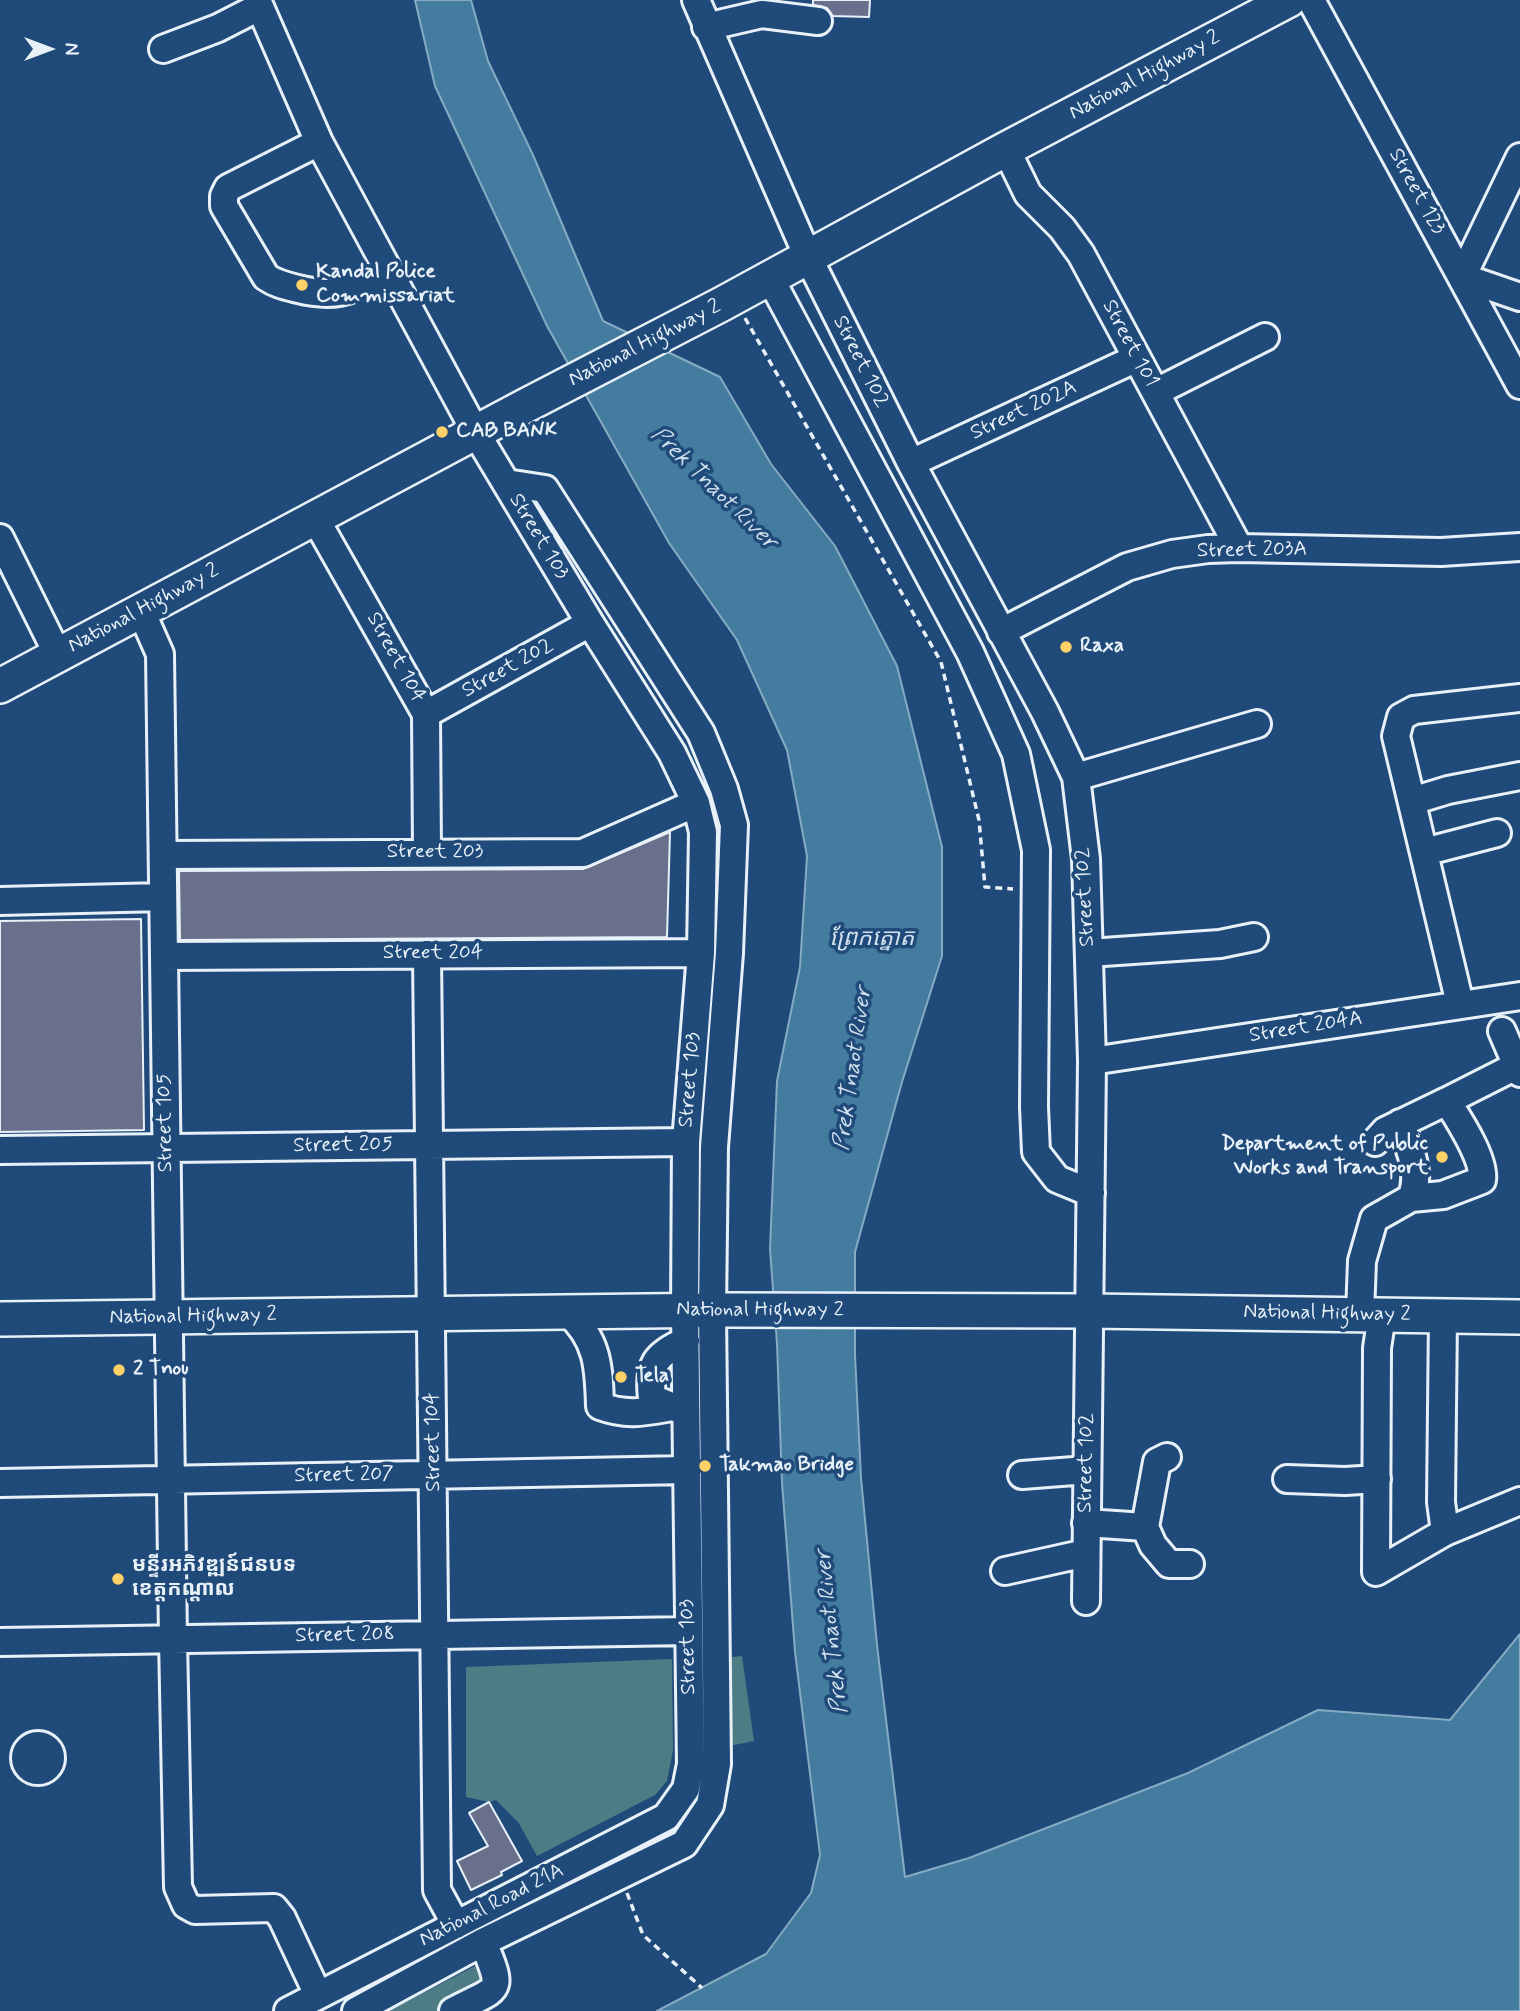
<!DOCTYPE html>
<html>
<head>
<meta charset="utf-8">
<style>
  body { margin:0 }
  #map { position:relative; width:1520px; height:2011px; overflow:hidden; background:#1f4a7a; font-family:Mynerve,sans-serif }
  canvas { display:block }
  .north { position:absolute; left:14px; top:14px; width:70px; height:70px; -webkit-text-stroke:5px #1f4a7a; paint-order:stroke; rotate:90deg; font-size:19px; font-weight:700; line-height:28px; text-align:center; color:#e8f1f8 }
  .north::after { content:''; display:block; margin:auto; width:24px; height:32px; background:#e8f1f8; clip-path:polygon(50% 0,100% 100%,50% 72%,0 100%) }
</style>
</head>
<body>
<div id="map">
<canvas width="1520" height="2011"></canvas>
<div class="north">N</div>
</div>
<script>
const c = document.querySelector('canvas').getContext('2d');
c.lineJoin = 'round';
function paint(path, color) {
  c.fillStyle = color;
  c.fill(path, 'evenodd');
}
function trace(path, color, width, dash) {
  c.strokeStyle = color;
  c.lineWidth = width;
  c.lineCap = dash ? 'butt' : 'round';
  c.setLineDash(dash || []);
  c.stroke(path);
}
function label(font, color, halo, rows, align = 'center') {
  c.font = font + ' Mynerve,"Noto Sans Khmer",sans-serif';
  c.lineWidth = 7;
  c.setLineDash([]);
  c.textBaseline = 'middle';
  c.strokeStyle = halo;
  c.fillStyle = color;
  for (const [text, x, y, turn = 0] of rows) {
    c.save();
    c.translate(x, y);
    c.rotate((+turn || 0) * Math.PI / 180);
    c.textAlign = isNaN(turn) ? turn : align;
    if (halo) c.strokeText(text, 0, 0);
    c.fillText(text, 0, 0);
    c.restore();
  }
}
const green = new Path2D(`
  M742 1656 754 1741 724 1747 723 1658Z
  M672 1659 673 1750 667 1781 655 1795 537 1856 518 1822 496 1800 489 1802 466 1797V1667Z
  M475 1966 487 1991 449 2011H389Z`);
const water = new Path2D(`
  M415 0H471L488 61 533 155 603 321 720 377 771 464 835 546 897 666 942 847V956L902 1082 855 1252V1355L861 1478 877 1645 905 1877 969 1858 1188 1773 1318 1710 1450 1720 1520 1634V2011H657L766 1954 811 1893 820 1855 795 1652 782 1483 777 1344 770 1249 777 1081 800 967 807 856 787 750 737 640 669 543 547 326 435 86Z`);
const building = new Path2D(`
  M813 0H870L869 17 833 16 827 8 813 5Z
  M670 832 667 937 180 940 179 871 583 869Z
  M141 919 144 1130 0 1132V921Z
  M489 1802 522 1861 501 1872 502 1875 471 1890 457 1861 488 1846 469 1813Z`);
const path = new Path2D(`
  M745 318 941 662 979 820 985 887 1013 889
  M627 1893 643 1935 702 1988`);
const minor = new Path2D(`
  M257 0 319 142 476 433 590 623 672 753 696 803 703 832 701 953 686 1142 685 1311 691 1764 686 1789 666 1817 288 2011
  M696 0 808 257 911 463 1045 712 1076 777 1086 859 1092 1061 1086 1601
  M1311 0 1520 385
  M706 27 762 14 818 21
  M163 49 218 28 259 7
  M319 142 228 188 224 196V206L266 277C276 284 286 286 298 289 338 299 353 289 390 273
  M1006 149 1028 194 1062 228 1081 254 1239 548
  M1520 157 1462 277 1520 297
  M770 278 970 652 1016 754 1036 850 1034 1107 1036 1152 1057 1179 1091 1193
  M1156 392 1265 337
  M911 463 1137 358
  M315 518 426 714 427 853
  M0 538 58 655
  M141 611 160 654 173 1639 178 1887 186 1905 195 1910 274 1908 282 1918 318 1995
  M1001 632 1127 567 1172 554 1208 549 1239 548 1441 552 1520 547
  M426 714 590 623
  M1076 777 1257 724
  M1412 801 1448 790 1520 776
  M1424 852 1497 833
  M163 855 583 853 696 803
  M0 901 163 897
  M1089 953 1220 944 1254 937
  M427 954 437 1890 456 1925
  M164 956 701 953
  M1460 1004 1396 736 1401 717 1414 710 1520 698
  M1502 1031 1520 1073
  M1092 1061 1520 996
  M1447 1101 1516 1066
  M1400 1123C1409 1146 1422 1174 1411 1198
  M0 1150 686 1142
  M567 1312C598 1339 599 1368 600 1406 627 1416 644 1412 672 1407
  M1360 1314 1362 1261 1374 1219 1411 1198 1443 1195 1482 1180C1485 1159 1459 1120 1447 1101L1385 1131 1375 1142
  M1382 1315 1377 1348 1376 1572 1445 1532 1520 1501
  M1443 1316 1441 1502 1445 1532
  M678 1409 652 1398C648 1365 655 1354 686 1341
  M1022 1475 1087 1470
  M1287 1479 1345 1481 1377 1479
  M0 1483 687 1470
  M1086 1523 1145 1527 1153 1545 1169 1564H1190
  M1145 1527 1157 1462 1167 1457
  M1005 1571 1086 1553
  M0 1642 689 1631
  M25 1758a13 13 0 1 1 26 0a13 13 0 1 1-26 0Z
  M356 2011 483 1942 684 1844 710 1805 717 1764 712 1311 714 1147 729 953 734 825 724 789 701 733 545 489 506 483
  M453 2011C500 1986 505 1995 483 1942`);
const major = new Path2D(`
  M0 686 525 406 722 304 1006 149 1289 0
  M0 1319 725 1310 1090 1311 1520 1317`);
const markers = [
  [302,285,7,"#ffd166"],
  [442,432,7,"#ffd166"],
  [1066,647,7,"#ffd166"],
  [1442,1157,7,"#ffd166"],
  [119,1370,7,"#ffd166"],
  [621,1377,7,"#ffd166"],
  [705,1466,7,"#ffd166"],
  [118,1579,7,"#ffd166"]
];
const streetNames = [
  ["National Highway 2",1145,76,-28],
  ["Street 123",1416,192,61],
  ["National Highway 2",645,344,-27],
  ["Street 101",1129,344,62],
  ["Street 102",860,362,63],
  ["Street 202A",1024,411,-25],
  ["Street 103",538,537,59],
  ["Street 203A",1252,551,-1],
  ["National Highway 2",144,609,-28],
  ["Street 104",395,658,61],
  ["Street 202",508,669,-29],
  ["Street 203",435,853],
  ["Street 102",1086,897,-93],
  ["Street 204",433,954],
  ["Street 204A",1306,1028,-9],
  ["Street 103",691,1080,-85],
  ["Street 105",166,1123,-91],
  ["Street 205",343,1146,-1],
  ["National Highway 2",760,1311],
  ["National Highway 2",1327,1314,1],
  ["National Highway 2",193,1317,-1],
  ["Street 104",434,1442,-91],
  ["Street 102",1087,1463,-89],
  ["Street 207",344,1476,-1],
  ["Street 208",345,1636,-1],
  ["Street 103",689,1647,-91],
  ["National Road 21A",492,1906,-27]
];
const poiNames = [
  ["Kandal Police",316,273],
  ["Commissariat",316,297],
  ["CAB BANK",456,432],
  ["Raxa",1080,647],
  ["Department of Public",1428,1145,"right"],
  ["Works and Transport",1428,1169,"right"],
  ["2 Tnou",133,1370],
  ["Tela",635,1377],
  ["Takmao Bridge",719,1466],
  ["មន្ទីរអភិវឌ្ឍន៍ជនបទ",132,1567],
  ["ខេត្តកណ្តាល",132,1591]
];
const waterNames = [
  ["Prek Tnaot River",713,489,44],
  ["ព្រែកត្នោត",872,940],
  ["Prek Tnaot River",854,1069,-82],
  ["Prek Tnaot River",833,1632,-96]
];
paint(green, '#4e7c85');
paint(water, '#447ca0');
trace(water, '#86abc3', 2);
paint(building, '#68708c');
trace(building, '#e8f1f8', 2);
trace(minor, '#e8f1f8', 32);
trace(major, '#e8f1f8', 38);
trace(path, '#e8f1f8', 3.5, [7, 5]);
trace(minor, '#1f4a7a', 26);
trace(major, '#1f4a7a', 33);
for (const [x, y, r, color] of markers) {
  const dot = new Path2D();
  dot.arc(x, y, r, 0, 2 * Math.PI);
  c.fillStyle = color;
  c.fill(dot);
  trace(dot, '#1f4a7a', 2.5);
}
label('21px', '#e8f1f8', '#1f4a7a', streetNames);
label('bold 21px', '#e8f1f8', '#1f4a7a', poiNames, 'left');
label('italic 23px', '#cfdfeb', '#1f4a7a', waterNames);
</script>
</body>
</html>
